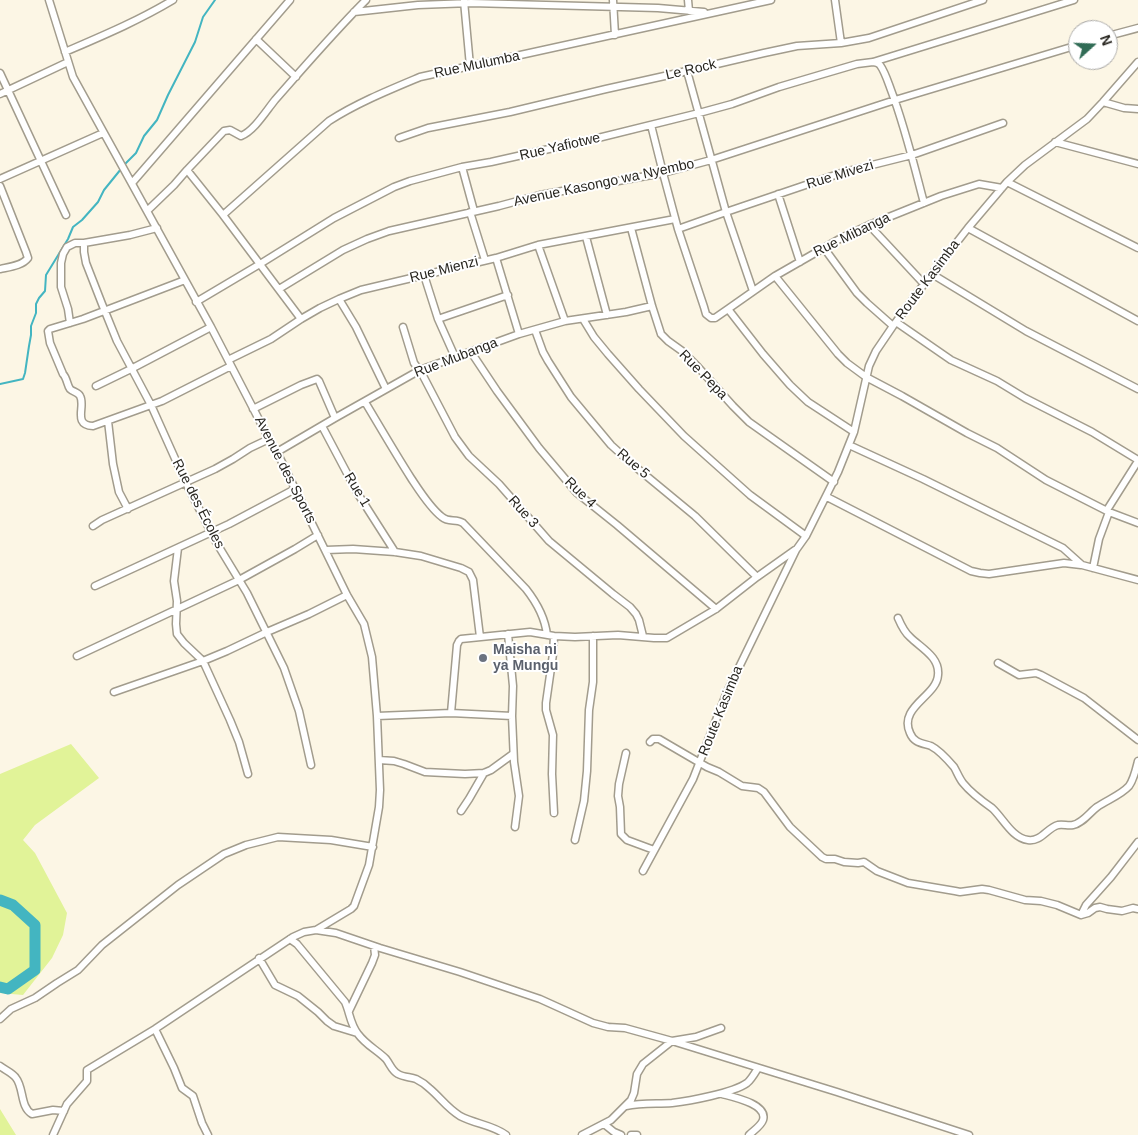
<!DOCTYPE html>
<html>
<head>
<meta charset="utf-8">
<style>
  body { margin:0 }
  #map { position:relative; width:1138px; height:1135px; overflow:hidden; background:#fcf6e5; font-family:Helvetica,sans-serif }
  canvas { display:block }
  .north { position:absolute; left:1068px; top:20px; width:50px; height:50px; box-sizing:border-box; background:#fff; border:1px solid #a9a8a6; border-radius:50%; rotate:70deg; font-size:14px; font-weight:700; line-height:20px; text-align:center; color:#282620 }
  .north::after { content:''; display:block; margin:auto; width:18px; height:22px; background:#316c56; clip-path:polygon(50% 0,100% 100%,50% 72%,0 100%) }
</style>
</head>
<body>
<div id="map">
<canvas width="1138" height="1135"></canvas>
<div class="north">N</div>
</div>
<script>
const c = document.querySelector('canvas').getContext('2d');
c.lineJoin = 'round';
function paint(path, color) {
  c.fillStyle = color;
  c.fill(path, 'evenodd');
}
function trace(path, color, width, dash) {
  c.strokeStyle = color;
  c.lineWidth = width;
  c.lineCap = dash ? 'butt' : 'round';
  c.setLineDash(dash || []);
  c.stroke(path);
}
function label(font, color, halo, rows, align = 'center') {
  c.font = font + ' Helvetica,sans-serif';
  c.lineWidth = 4;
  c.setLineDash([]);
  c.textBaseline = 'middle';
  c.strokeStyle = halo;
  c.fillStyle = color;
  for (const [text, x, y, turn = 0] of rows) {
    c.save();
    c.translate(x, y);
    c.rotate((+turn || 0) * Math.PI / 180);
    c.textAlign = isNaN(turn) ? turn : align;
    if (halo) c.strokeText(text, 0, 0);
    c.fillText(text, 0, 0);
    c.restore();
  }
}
const green = new Path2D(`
  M71 744 99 778 35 825 23 840 35 853 67 913 63 935 52 958 23 995 0 993V774Z
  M0 1109 16 1135H0Z`);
const stream = new Path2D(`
  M124 165 136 153 144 136 157 120 168 95 195 42 203 17 215 0
  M0 384 23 379 25 373 29 346 31 335V326L36 313V304L39 298 45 291 46 275 68 239 73 227 82 220 98 202 104 190 121 169`);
const river = new Path2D(`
  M0 900 13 905 35 925V970L8 989 0 987`);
const minor = new Path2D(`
  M49 0 73 77 211 327 269 439 277 452 347 595 364 624 372 657 377 716 380 790 379 807 369 865 354 906 351 909 316 930 304 932 293 937 155 1029 87 1070V1081L67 1104 53 1135
  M613 0 615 35
  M688 0 689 11
  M835 0 841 43
  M464 1 470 66
  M354 12 418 5 471 3 658 8 704 12
  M1108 36 1138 28
  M256 39 296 77
  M65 52C102 36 138 21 173 0
  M873 62C877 63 877 62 880 65 885 72 888 82 891 90 905 127 914 165 924 203
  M687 71 726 212 753 291
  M0 73 66 215
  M0 94 68 62
  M1103 102 1124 108 1138 109
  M651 125 663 173 678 229 704 307 706 314 711 318H715L728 309 775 276 843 237 869 225 941 196 979 184 1002 188
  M399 138 428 128 510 112 606 89 687 71 764 53 797 46 841 43 869 38 983 0
  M1055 142 1138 164
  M462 167 474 211
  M187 170 224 131 230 130 241 136C254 131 266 111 275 100 305 66 334 32 366 0
  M0 179 103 133
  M1007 182 1138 248
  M132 183 290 0
  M0 186 26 252 28 258C22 266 9 267 0 269
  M778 194 800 262
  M147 211 174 185 187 170 223 215 301 319
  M470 212 485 260
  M223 215 329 121C357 103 389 90 420 77L771 0
  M869 225 924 284
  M631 228 652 306 661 334 668 341 682 351 698 367 733 406 749 422 834 482
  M968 228 1138 321
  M678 229 726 212 844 172 912 155 1003 123
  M586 237 607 315
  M84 243V252L86 263 102 304 117 341 151 405 186 483 216 542 247 593 284 668 299 711 311 765
  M538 245 565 321
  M824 248 857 293 867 303 893 326
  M496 258 519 334
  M932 274 1026 331 1138 389
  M424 275 438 319 455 357
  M775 276 838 354 847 363 866 377 902 396 967 433 997 448 1046 480 1109 512 1138 523
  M185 280 83 319 50 329 48 331 50 343 63 374C67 378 67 385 70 389 73 392 78 392 80 396 86 406 72 425 93 426L162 401 231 366
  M279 289 343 250 367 239 389 231 499 206 540 195 663 173 711 160 895 100 1078 45
  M339 299 356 327 386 389
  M196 302 260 264 334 218 394 187 410 181 462 167 491 162 598 138 699 113 732 104 779 87 823 74 857 64 873 62 1074 0
  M728 309 763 354 790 385 808 402 854 432
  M438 319 508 295
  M583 319 594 337 608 354 639 389 684 436 750 495 806 536
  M896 322 951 360 997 381 1025 398 1092 432 1138 460
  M70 323 68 309 61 287V263L63 254 67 247 75 243H84L130 235 157 228
  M403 327 414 363 417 367 420 370 455 437 469 456 499 484 549 541 613 594 630 607 636 614 639 620 643 636
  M535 330 543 352 548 361 571 397 611 445 632 464 695 516 757 577
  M471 352 497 391 539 448 577 493 617 525 716 609
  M228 360 271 339 301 319 320 308 339 299 361 290 496 258 538 245 675 219
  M96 386 131 369 211 327
  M365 402C380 427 395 453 411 478 419 490 430 508 442 517 449 523 456 518 463 523L526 589C537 603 545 617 547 635
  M253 409 301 385 317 379 319 381 335 418
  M108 421 113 464 119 492 128 509
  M322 426 358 494 395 552
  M849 445 923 479 1063 548 1082 565 1138 580
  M277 452 335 418 420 370 519 334 565 321 626 312 652 306
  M827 497 971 571 980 573 989 574 1064 563 1081 565
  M1107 510 1138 461
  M93 526 102 520 215 469 233 459 250 448 269 439
  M178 548 174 581 177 601 176 624 177 634 184 643 203 661 230 720 239 742 248 774
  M326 550 353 549 395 552 421 556 461 568 469 572 473 580 480 637
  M1093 568 1099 539 1109 512
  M95 586 229 524 295 489
  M898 618C901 625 904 632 910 637 921 648 940 657 938 675 937 696 898 707 910 733 914 743 922 743 931 746 939 750 948 760 954 767 957 772 959 778 963 783 971 793 982 801 992 808 1003 818 1012 838 1028 840 1041 842 1047 828 1058 825 1063 824 1068 826 1073 825 1083 823 1090 812 1097 807 1107 800 1121 795 1129 786 1134 779 1136 769 1138 761
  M508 634 513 686 512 716 514 762 519 796 515 827
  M554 636 553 654 546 703V710L553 735 552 774 554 813
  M77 656 239 580 295 549 318 535
  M998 663 1019 675 1036 673 1041 675 1084 698 1138 740
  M114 692 203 661 227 651 267 632 309 614 347 595
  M451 713 457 645 459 641 461 639 530 632 554 636 575 637 618 635 654 638H667L716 609 757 577 795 550
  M377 716 451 713 512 716
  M650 742 653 739H659L707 767 719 772 742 786 758 788 764 792 790 827 822 857 826 859H835L844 862 858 863 864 862 877 871 908 883 955 891 960 892 982 889 989 890 1025 900 1041 901 1057 905 1081 915 1088 913 1095 908 1100 907 1107 909 1122 911 1133 908 1138 909
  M626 753 619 784 618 796 620 807 621 834 627 840 654 850
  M379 760 394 761 404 764 425 772 465 774 484 773 491 770 513 754
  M461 811 469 799 484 773
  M575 840 584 801 587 771 589 710 593 682V636
  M643 871 693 779 727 692 796 550 806 536 838 472 854 432 869 366 876 351 893 326 924 284 932 274 968 228 1007 182 1025 165 1087 119 1103 102 1138 62
  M1081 915 1086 905 1111 877 1138 842
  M316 930 336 933 380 948 460 972 540 999 593 1023 608 1027 625 1028 672 1041 696 1037 721 1028
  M290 939 297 944 345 1002C350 1013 350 1024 358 1034 366 1045 377 1050 386 1059 390 1064 392 1071 398 1074 403 1077 410 1077 416 1079 420 1081 426 1085 429 1088 441 1098 446 1107 460 1116 475 1124 493 1125 506 1135
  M259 958 275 985 298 996 318 1012 327 1021 334 1026 357 1033
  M349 1011 372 963 375 955 374 946
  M0 1019 11 1009 35 998 57 983 78 970 102 945 178 885 224 854 246 845 278 837 331 840 373 847
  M155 1029 174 1068 182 1088 193 1096 202 1123 208 1135
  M0 1066C5 1070 13 1073 16 1078 24 1088 20 1107 32 1114L53 1110 64 1111
  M722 1094C733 1097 768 1104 763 1120 761 1126 753 1131 749 1135
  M626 1106C641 1103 656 1104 672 1103 689 1101 733 1093 747 1083 751 1080 755 1073 758 1068
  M604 1124 614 1132 621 1135
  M582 1135 611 1120 631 1100 634 1093 637 1074 643 1064 672 1041 837 1092 969 1135
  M631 1135H637`);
const markers = [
  [483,658,5,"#6b7280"]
];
const streetNames = [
  ["Rue Mulumba",477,65,-12],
  ["Le Rock",691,70,-13],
  ["Rue Yafiotwe",560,147,-13],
  ["Rue Mivezi",840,175,-17],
  ["Avenue Kasongo wa Nyembo",604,183,-12],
  ["Rue Mibanga",852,235,-26],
  ["Rue Mienzi",444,270,-14],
  ["Route Kasimba",928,280,-53],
  ["Rue Mubanga",456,358,-21],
  ["Rue Pepa",703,375,46],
  ["Rue 5",633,464,41],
  ["Avenue des Sports",285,470,63],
  ["Rue 1",357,490,59],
  ["Rue 4",580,493,44],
  ["Rue des Écoles",198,504,63],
  ["Rue 3",523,512,48],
  ["Route Kasimba",721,711,-68]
];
const worshipNames = [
  ["Maisha ni",493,650],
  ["ya Mungu",493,666]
];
paint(green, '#e1f398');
trace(stream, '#43b5c1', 2);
trace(river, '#43b5c1', 11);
trace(minor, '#a29c8d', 9);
trace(minor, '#fff', 6);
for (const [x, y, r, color] of markers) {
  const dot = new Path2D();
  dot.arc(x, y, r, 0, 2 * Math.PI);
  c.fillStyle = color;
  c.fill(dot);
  trace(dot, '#fff', 2);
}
label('14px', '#282620', '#fff', streetNames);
label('bold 14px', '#5b616d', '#fff', worshipNames, 'left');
</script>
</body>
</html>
